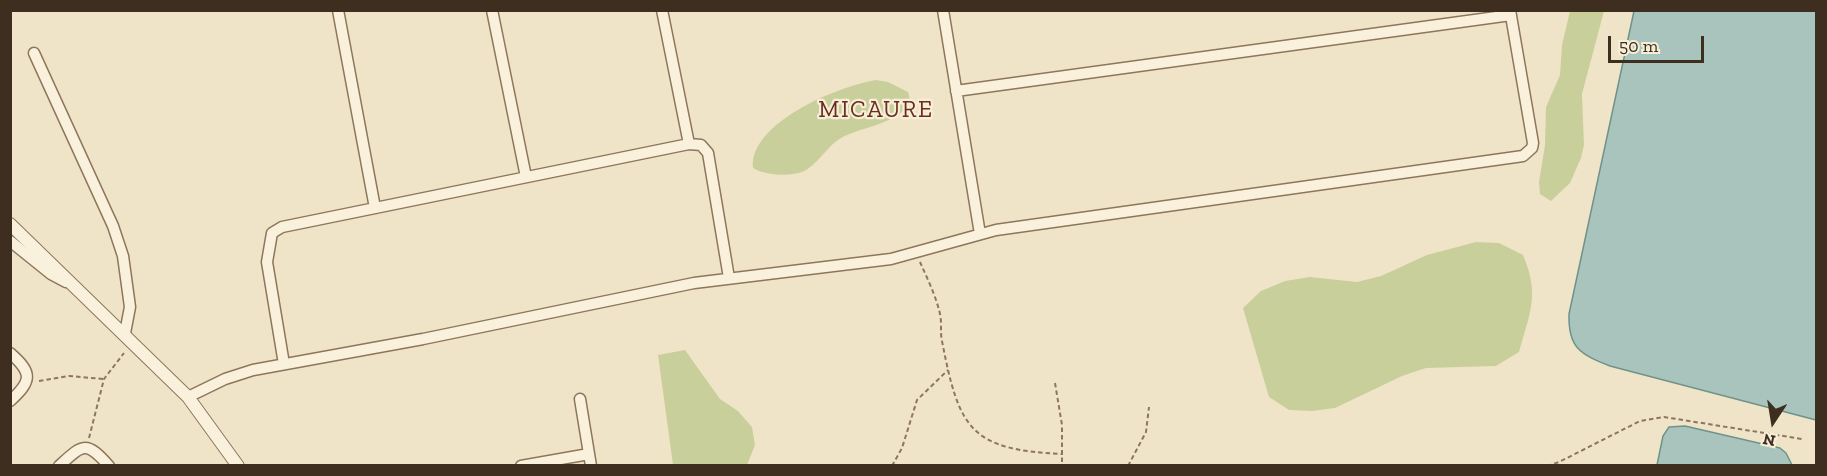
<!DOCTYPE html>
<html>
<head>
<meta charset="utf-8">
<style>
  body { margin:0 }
  #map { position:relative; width:1827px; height:476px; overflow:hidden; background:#f0e4c8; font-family:"Zilla Slab",serif }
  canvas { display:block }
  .frame { position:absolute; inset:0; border:12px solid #3d2e20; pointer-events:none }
  .north { position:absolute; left:1743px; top:392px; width:60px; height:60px; -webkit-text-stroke:4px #f7eed8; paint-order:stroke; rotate:192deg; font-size:16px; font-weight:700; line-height:24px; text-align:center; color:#3d2e20 }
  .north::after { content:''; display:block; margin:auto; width:21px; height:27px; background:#3d2e20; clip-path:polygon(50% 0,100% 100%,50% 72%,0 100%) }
  .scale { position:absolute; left:1608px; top:36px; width:96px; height:27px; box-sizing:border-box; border:3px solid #3d2e20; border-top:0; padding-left:8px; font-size:18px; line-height:21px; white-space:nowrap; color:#3d2e20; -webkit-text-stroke:4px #f7eed8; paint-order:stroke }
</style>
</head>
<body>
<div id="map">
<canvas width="1827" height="476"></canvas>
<div class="frame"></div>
<div class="north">N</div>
<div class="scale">50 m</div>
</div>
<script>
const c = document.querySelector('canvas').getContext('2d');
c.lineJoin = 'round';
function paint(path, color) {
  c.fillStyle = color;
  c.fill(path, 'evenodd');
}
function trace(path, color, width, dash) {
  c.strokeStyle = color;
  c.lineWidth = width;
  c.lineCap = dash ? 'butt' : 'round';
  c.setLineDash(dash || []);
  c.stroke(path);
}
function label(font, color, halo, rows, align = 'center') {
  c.font = font + ' "Zilla Slab",serif';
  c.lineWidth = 4.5;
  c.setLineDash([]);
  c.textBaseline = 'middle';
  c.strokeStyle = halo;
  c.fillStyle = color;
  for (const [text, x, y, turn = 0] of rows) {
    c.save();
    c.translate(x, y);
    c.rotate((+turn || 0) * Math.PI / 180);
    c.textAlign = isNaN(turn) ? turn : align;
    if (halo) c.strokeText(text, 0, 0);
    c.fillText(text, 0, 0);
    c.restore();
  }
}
const green = new Path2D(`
  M1570 11H1604L1582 94 1584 145 1581 158 1570 183 1551 201 1540 194 1539 182 1545 145 1546 107 1560 75 1562 45Z
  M876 80 888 82 908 92 911 103C894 125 864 126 841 138 827 146 817 166 802 172 788 177 764 175 753 168 749 123 838 86 876 80Z
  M1476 242 1499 243 1523 255C1540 295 1530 312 1519 352L1496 366 1426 368 1402 376 1335 408 1312 411 1289 410 1269 397 1243 308 1261 291 1285 281 1310 277 1357 282 1381 276 1427 255Z
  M685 350 720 399 738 411 752 427 755 445 747 465H673L658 355Z`);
const water = new Path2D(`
  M1634 11H1816V420L1610 366C1580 354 1568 348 1569 314Z
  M1685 426 1780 448 1786 453 1792 465H1657L1663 436 1669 427Z`);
const path = new Path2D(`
  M920 262C927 278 936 296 940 314 942 323 940 332 942 341 959 429 970 450 1063 454
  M39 381 69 376 104 379
  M1055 383 1062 425V466
  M89 438 104 379 124 353
  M892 466 902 448 917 400 948 370
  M1128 466 1146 432 1149 407
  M1547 466 1559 462 1640 421 1664 417 1802 439`);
const minor = new Path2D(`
  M338 10 375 208
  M492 10 526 177
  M662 10 689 144
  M943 10 980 234
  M34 53 113 226 123 256 130 307 125 333
  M956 91 1511 15
  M10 241 51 274 66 282
  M10 353C33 373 32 381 10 401
  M284 364 267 262 272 233 282 227 689 144 701 145 708 153 729 278
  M188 397 225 379 253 370 423 339 694 283 891 259 996 230 1523 156 1532 148 1533 143 1510 10
  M580 399 591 466
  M59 466C83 444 86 440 109 466
  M521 466 589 454`);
const tertiary = new Path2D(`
  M10 224 188 397 238 466`);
const neighbourhoodNames = [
  ["MICAURE",876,110]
];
paint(green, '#c9cf9b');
paint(water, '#a9c4bc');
trace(water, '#6f938a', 1.5);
trace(minor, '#8d765c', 13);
trace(tertiary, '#8d765c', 14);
trace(path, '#8d765c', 2, [4.5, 3]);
trace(minor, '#faf1dc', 10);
trace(tertiary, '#faf1dc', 12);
c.letterSpacing = '1.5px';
label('24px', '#6b2e1e', '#f7eed8', neighbourhoodNames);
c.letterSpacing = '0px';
</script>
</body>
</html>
